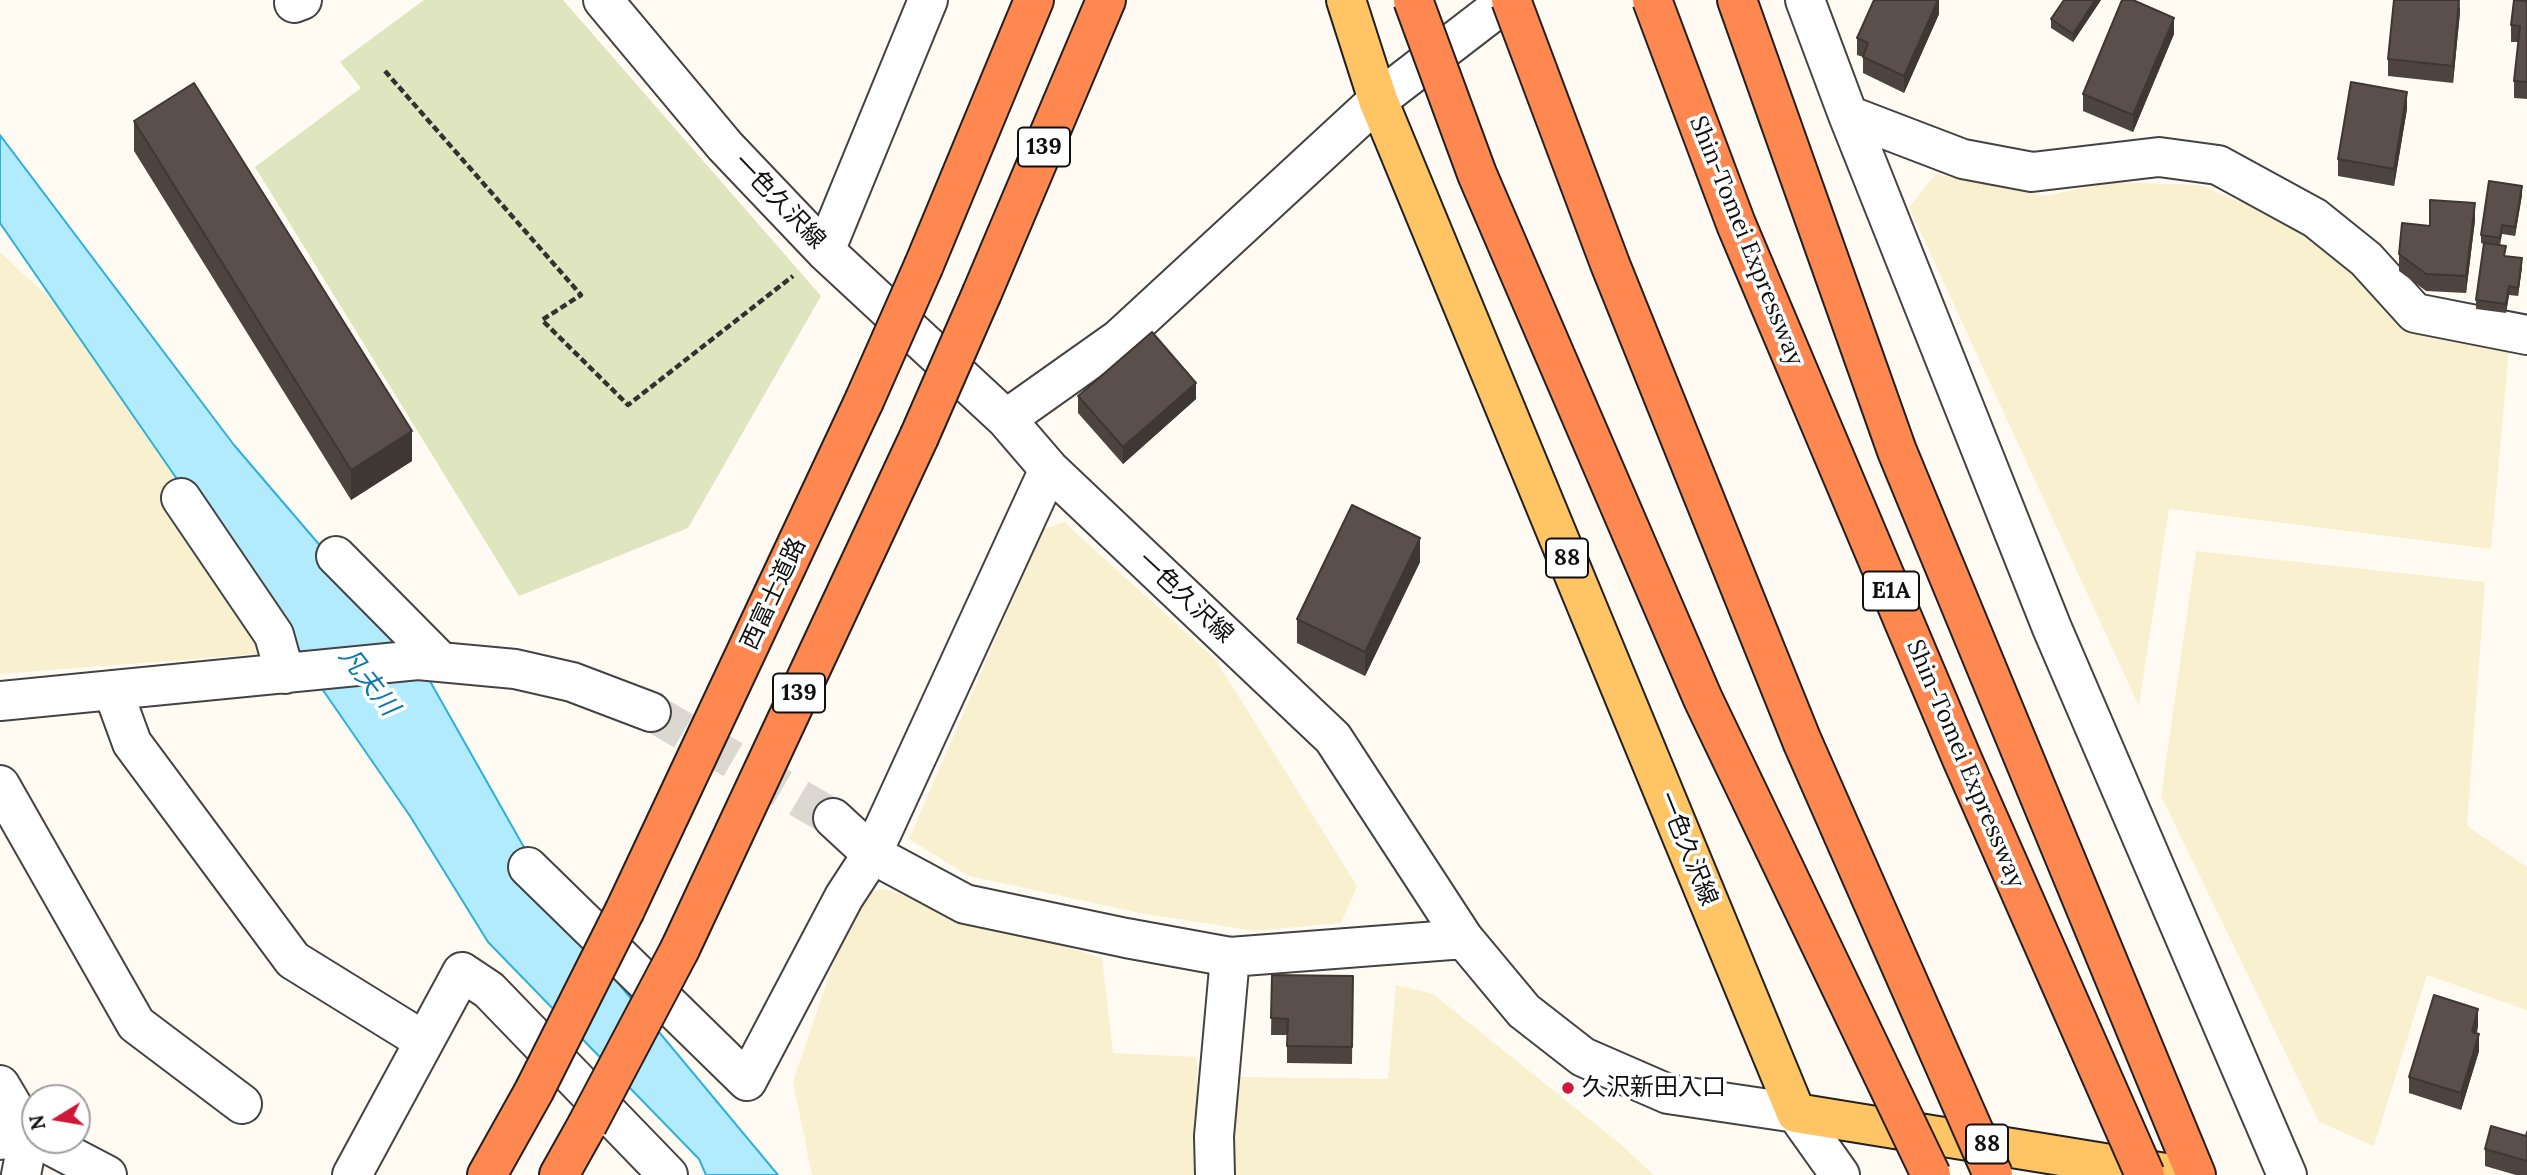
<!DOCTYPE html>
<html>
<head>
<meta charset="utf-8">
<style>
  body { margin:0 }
  #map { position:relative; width:2527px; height:1175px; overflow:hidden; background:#fffbf3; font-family:Lora,serif }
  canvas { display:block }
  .north { position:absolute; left:21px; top:1084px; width:70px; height:70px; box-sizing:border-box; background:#fff; border:2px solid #9f9f9f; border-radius:50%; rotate:259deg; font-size:19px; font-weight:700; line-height:28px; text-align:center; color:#101010 }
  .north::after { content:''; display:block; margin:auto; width:24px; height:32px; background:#d11739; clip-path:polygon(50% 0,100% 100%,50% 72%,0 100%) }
</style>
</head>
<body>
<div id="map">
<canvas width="2527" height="1175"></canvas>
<div class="north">N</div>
</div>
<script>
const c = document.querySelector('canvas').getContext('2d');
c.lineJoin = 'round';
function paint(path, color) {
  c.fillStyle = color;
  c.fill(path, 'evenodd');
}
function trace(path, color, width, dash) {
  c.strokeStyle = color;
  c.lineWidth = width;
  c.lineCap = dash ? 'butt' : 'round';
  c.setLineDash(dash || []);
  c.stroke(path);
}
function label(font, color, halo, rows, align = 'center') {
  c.font = font + ' Lora,"Noto Sans JP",serif';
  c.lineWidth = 7;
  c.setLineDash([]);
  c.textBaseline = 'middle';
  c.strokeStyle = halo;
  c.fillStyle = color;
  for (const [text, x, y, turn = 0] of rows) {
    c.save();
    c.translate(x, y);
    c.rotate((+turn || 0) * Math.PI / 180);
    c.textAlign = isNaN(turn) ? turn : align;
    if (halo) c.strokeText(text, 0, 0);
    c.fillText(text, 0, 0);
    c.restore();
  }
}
const farmland = new Path2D(`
  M1936 174 2045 196 2111 182 2200 185 2294 225 2509 349 2491 549 2169 509 2139 706 1909 207Z
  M0 252 121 365 296 651 0 674Z
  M1064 522 1215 659 1357 886 1341 923 1255 931 1140 913 969 876 909 839 1043 529Z
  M2196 551 2485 582 2467 826 2527 867V1010L2427 975 2374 1146 2319 1122 2161 796Z
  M883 889 1102 958 1113 1053 1197 1057 1198 1175H812L793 1082 856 897Z
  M1396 985 1433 994 1618 1142 1654 1175H1232L1237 1077 1388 1079Z`);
const cemetery = new Path2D(`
  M424 0H563L821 296 688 528 519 596 255 167 361 88 340 62Z`);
const water = new Path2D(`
  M0 135 234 445 418 660 564 918 778 1175H706L699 1159 488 942 410 816 0 223Z`);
const minorTunnel = new Path2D(`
  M651 712 833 818`);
const path = new Path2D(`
  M385 71 581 295 542 320 628 405 793 276`);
const minor = new Path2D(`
  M603 0 725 146 825 251 1006 419 1049 469 1333 738 1464 939 1524 1011 1583 1057 1668 1094 1796 1113 1840 1175
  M1805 0 1848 115 2052 628 2287 1175
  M294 3 302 0
  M1848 115 1963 159 2032 172 2159 157 2218 165 2315 218 2366 259 2415 313 2527 335
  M825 251 928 0
  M1006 419 1119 339 1378 100 1508 0
  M181 498 274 635 285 674
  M336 556 441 662
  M113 691 132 743 293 960 424 1041
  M0 701 418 660 515 669 572 682 651 712
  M0 785 136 1024 242 1104
  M833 818 872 854 965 904 1126 938 1230 957 1464 939
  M528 867 747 1081 844 897 872 854 1049 469
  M0 1085 29 1134 35 1137
  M0 1140 29 1134 21 1175
  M40 1140 107 1175
  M352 1175 462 972 489 990 668 1175
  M1215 1175 1214 1136 1230 957`);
const major = new Path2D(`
  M1346 0 1378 100 1796 1113 2178 1175`);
const highway = new Path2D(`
  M1737 0 1897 451 2196 1175
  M924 265 1034 0
  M982 293 1106 0
  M625 910 864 401
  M680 949 919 437
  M487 1175 534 1091
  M559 1175 587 1125`);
const highwayBridge = new Path2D(`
  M1413 0 1477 174 1703 699 1931 1175
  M1511 0 1610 264 1802 741 1993 1175
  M1652 0 1736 224 1962 759 2145 1175
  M864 401 924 265
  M919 437 982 293
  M534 1091 625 910
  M587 1125 680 949`);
const wall = new Path2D(`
  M1939 0V14L1904 93 1863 73V57L1857 55V38Z
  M2101 0 2073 42 2051 28V19Z
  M2527 1V99L2514 98V81L2518 42H2511V25Z
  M2460 12 2453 83 2388 76V59Z
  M2174 34 2133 132 2083 111V94Z
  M2407 109 2394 186 2338 176V159Z
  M134 121 412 461 351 500 134 151Z
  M2522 195 2515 236 2502 234 2500 246 2505 256 2522 267 2518 296 2509 295 2506 313 2476 309V300L2484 244 2481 243V235Z
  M2475 220 2466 293 2426 291 2399 271V254L2430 226Z
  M1078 396 1196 399 1123 464 1078 413Z
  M1420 562 1365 676 1297 643V619Z
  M1272 975 1353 976 1352 1064 1287 1063V1035H1271Z
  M2478 1026 2477 1033 2479 1051 2461 1110 2409 1093V1077Z
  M2527 1132V1175H2516L2485 1166V1149L2526 1136Z`);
const shadedWall = new Path2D(`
  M1938 0H1939V14L1904 93V76Z
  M2095 0H2101L2073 42V34Z
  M2460 0V12L2453 83V66Z
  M2174 18V34L2133 132V115Z
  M2407 92V109L2394 186V169Z
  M2522 186V195L2515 236V227Z
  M2475 203V220L2466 293V276Z
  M2522 258V267L2518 296V288Z
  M2509 286V295L2506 313V304Z
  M1196 383V399L1123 464V447Z
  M412 431V461L351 500V470Z
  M1420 538V562L1365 676V652Z
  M2478 1009V1026L2472 1048V1032Z
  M2479 1034V1051L2461 1110V1093Z`);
const building = new Path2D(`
  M1874 0H1938L1904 76 1863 57 1868 43 1857 38Z
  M2064 0H2095L2073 34 2051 19Z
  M2122 0H2133L2174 18 2133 115 2083 94Z
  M2394 0H2459L2453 66 2388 59Z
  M2514 0 2527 1V82L2514 81 2520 26 2511 25Z
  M2351 82 2407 92 2394 169 2338 159Z
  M194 83 412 431 351 470 134 121Z
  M2489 181 2522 186 2515 227 2502 225 2500 238 2481 235Z
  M2430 200 2475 203 2466 276 2426 274 2399 254 2402 223 2430 226Z
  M2484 243 2506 246 2504 256 2522 258 2518 288 2509 286 2506 304 2476 300Z
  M1152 332 1196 383 1123 447 1078 396Z
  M1352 505 1420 538 1365 652 1297 619Z
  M1272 975 1353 976 1352 1047 1287 1046 1288 1019 1271 1018Z
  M2434 995 2478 1009 2472 1032 2479 1034 2461 1093 2409 1077Z
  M2491 1126 2526 1136 2527 1132V1161L2485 1149Z`);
const markers = [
  [1568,1088,7,"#d11739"]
];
const shields = [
  [1044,147,52],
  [1567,558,42],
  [1891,591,56],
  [799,693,52],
  [1987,1144,42]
];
const shieldNames = [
  ["139",1044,147],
  ["88",1567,558],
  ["E1A",1891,591],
  ["139",799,693],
  ["88",1987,1144]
];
const streetNames = [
  ["一色久沢線",779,202,46],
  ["Shin-Tomei Expressway",1746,241,68],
  ["西富士道路",774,594,-65],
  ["一色久沢線",1185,598,43],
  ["Shin-Tomei Expressway",1965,764,67],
  ["一色久沢線",1687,849,68]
];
const poiNames = [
  ["久沢新田入口",1582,1088]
];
const waterNames = [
  ["凡夫川",368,682,52]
];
paint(farmland, '#f9f0cf');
paint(cemetery, '#dee5bf');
paint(water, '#b1ebfd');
trace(water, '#2fafdc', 2);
trace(minorTunnel, '#dbd8d1', 38, [38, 19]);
trace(minor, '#434343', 42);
trace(major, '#212121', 42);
trace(highway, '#212121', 42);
trace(path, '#323232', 4.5, [7, 3.5]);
trace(minor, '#fff', 38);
trace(major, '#ffc463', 38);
trace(highway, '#ff8851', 38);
trace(highwayBridge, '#212121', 42, []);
trace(highwayBridge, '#ff8851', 38);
paint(wall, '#4d4440');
paint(shadedWall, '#3f3734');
paint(building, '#5a4f4b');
trace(building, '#3f3734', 2);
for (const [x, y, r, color] of markers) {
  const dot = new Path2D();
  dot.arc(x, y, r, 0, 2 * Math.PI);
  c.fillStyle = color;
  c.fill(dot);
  trace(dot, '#fff', 2.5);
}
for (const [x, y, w] of shields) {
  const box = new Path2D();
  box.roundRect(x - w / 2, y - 19.5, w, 39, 5);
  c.fillStyle = '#fff';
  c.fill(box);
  trace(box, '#101010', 2);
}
label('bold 23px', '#101010', null, shieldNames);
label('24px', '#101010', '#fff', streetNames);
label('24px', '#101010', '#fff', poiNames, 'left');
label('italic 26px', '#097aaa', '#fff', waterNames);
</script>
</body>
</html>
